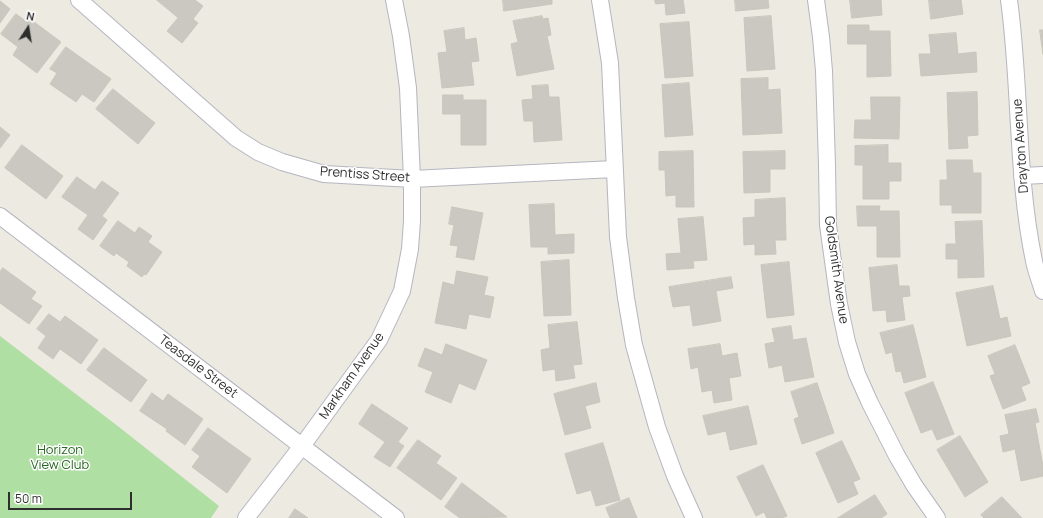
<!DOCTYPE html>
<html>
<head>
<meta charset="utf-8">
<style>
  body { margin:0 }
  #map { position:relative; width:1043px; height:518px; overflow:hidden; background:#edeae2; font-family:Manrope,sans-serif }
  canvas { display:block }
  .north { position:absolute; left:8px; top:8px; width:40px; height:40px; -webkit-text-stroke:3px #fff; paint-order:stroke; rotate:12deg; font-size:11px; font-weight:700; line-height:16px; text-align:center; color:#2e2e2e }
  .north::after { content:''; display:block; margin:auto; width:14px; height:18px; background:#2e2e2e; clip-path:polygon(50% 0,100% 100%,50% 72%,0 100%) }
  .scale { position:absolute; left:8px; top:492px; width:124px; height:18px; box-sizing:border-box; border:2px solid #2e2e2e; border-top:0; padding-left:5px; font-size:12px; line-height:14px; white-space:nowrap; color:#2e2e2e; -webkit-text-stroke:3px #fff; paint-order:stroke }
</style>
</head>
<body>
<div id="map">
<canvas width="1043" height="518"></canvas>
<div class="north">N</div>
<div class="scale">50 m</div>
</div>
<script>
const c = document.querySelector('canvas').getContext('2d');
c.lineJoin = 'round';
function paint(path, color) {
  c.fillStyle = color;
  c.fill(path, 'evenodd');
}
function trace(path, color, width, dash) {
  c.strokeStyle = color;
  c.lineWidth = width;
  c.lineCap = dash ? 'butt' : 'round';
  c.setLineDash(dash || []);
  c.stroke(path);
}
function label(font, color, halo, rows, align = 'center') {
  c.font = font + ' Manrope,sans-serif';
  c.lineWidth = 3;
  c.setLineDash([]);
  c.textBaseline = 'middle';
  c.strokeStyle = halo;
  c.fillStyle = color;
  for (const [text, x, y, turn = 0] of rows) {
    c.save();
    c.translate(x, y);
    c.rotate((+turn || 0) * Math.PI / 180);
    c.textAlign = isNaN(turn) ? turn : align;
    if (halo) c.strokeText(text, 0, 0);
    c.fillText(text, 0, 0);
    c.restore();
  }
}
const green = new Path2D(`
  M0 336 119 427 219 506 211 518H0Z`);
const building = new Path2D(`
  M157 0H195L203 6 193 19 198 23 182 43 167 31 178 18Z
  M503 0H552V4L504 11Z
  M655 0H683L685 13 666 15 665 3 656 4Z
  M735 0H768L769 8 736 11Z
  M850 0H881L882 15 852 18Z
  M929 0H961L963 14 931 19Z
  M0 1 10 9 0 23Z
  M16 14 27 22 30 19 61 42 37 73 13 55 18 47 1 34Z
  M542 16 543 19 548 18 551 35 547 36 554 69 517 76 511 44 518 42 513 21Z
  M771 16 775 69 747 71 744 18Z
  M689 22 693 76 665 78 660 24Z
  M848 25H869V31H890L891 76 867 77V44H848Z
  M464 28 465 40 476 38 479 61 471 62 474 85 442 88 438 53 447 52 444 31Z
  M1040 30H1043V54Z
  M956 33 958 54 976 52 977 72 921 76 919 54H931L929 35Z
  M66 47 111 79 94 102 82 94 76 102 50 84 57 73 50 69Z
  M768 78V90L780 89 782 133 743 135 741 79Z
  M689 83 693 135 665 137 662 85Z
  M548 85 549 97H559L562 140 534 142 533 121H524L522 100 533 99 532 86Z
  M113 89 155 123 138 144 96 109Z
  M977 92 978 135 967 136 968 148 949 149 947 93Z
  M443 95H463V100H486V145H461V114H443Z
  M871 97H900L899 139 854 138 855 120H871Z
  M0 127 10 135 0 148Z
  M22 145 63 176 46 199 5 168Z
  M888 145V163H901V181H889V199H863V165H855V146Z
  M693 151 694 207H676V195L666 196 665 170H659V152Z
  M785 151V169H770V192L744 193 743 152Z
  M947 160H972L973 173H981V213H952V205H940V180H947Z
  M77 177 95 190 102 181 119 193 102 216 107 220 93 240 78 229 88 215 62 197Z
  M785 198 786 240H775L776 254 755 255V244L744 245 743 218 755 217V200Z
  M554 204 555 235 574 234V253L548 254V247H531L529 205Z
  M857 206H880L879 211H899L900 257H877V226H858Z
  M452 207 483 213 474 260 456 257 458 246 450 245 454 225 449 224Z
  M703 217 707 260 693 261 694 268 667 270 666 254 681 253 678 219Z
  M118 221 135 233 139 227 152 236 148 242 162 252 146 275 144 274 142 277 127 266 129 262 116 253 114 256 100 246Z
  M982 221 984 277 958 278V259H946V244H956L955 222Z
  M569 260 571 315 544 316 541 262Z
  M789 262 794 315 767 318 761 265Z
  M897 265 899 286H909L910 296 902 297 905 320 887 322 886 310 873 311 869 268Z
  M3 268 36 292 31 299 42 306 29 324 0 303V272Z
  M457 271 488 277 484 295 494 297 490 318 469 314 466 329 435 323 443 282 454 285Z
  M731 277 733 288 716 291 721 321 693 326 690 305 673 307 669 287Z
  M993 286 1000 319 1007 317 1011 336 967 346 956 293Z
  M49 314 60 322 65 316 98 340 81 364 60 349 53 359 38 348 46 336 37 329Z
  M577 322 582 364 573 365 575 378 556 381 555 369 543 371 541 350 550 348 548 325Z
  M913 325 926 377 904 383 901 371 896 372 892 352 886 354 880 333Z
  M791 326 793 340 806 338 814 377 785 382 782 365 769 368 765 344 775 342 772 329Z
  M446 344 487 360 475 390 459 383 451 403 425 392 433 372 418 366 425 348 442 355Z
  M720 344 722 356 737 353 741 376 729 378 732 400 714 403 712 390 702 392 698 367 691 369 688 349Z
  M1015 345 1030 383 1021 387 1026 400 1003 409 990 376 995 374 988 356Z
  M104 348 147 380 131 402 87 370Z
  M933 382 954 434 937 440 932 429 921 433 905 393Z
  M596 383 600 402 585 406 591 428 565 435 554 394Z
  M817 383 834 433 802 444 794 419 799 417 791 392Z
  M152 393 163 401 168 394 203 419 185 445 166 431 167 429 140 411Z
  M372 404 408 428 398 442 404 446 390 467 374 457 385 442 359 424Z
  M748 406 757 444 730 450 726 431 708 435 703 416Z
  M1036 409 1039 422 1035 423 1043 466V476L1021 481 1015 449 1003 452 1000 436 1009 434 1005 415Z
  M208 428 251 459 227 493 192 467 200 456 192 450Z
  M960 436 988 482 965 497 937 450Z
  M418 440 441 456 436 463 457 478 441 500 397 468Z
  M842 441 860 479 853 482 858 494 838 503 816 453Z
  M603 443 620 500 596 506 591 490 577 494 565 454Z
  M763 465 787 516 782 518H767L764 512 756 516 737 477Z
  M462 483 507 517 460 518 445 507Z
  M875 495 887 514 881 518H838Z
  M1002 497 1022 518H984L981 515Z
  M629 498 637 518H610L606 508Z
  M295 509 308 518H289Z`);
const minor = new Path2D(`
  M79 0 236 138 258 152 282 162 324 174 412 179 614 169
  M600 0 610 63 618 237 626 298 634 345 657 427 675 476 694 518
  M816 0 821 37 824 71 827 165 828 225 839 304 847 342 857 374 870 403 897 456 914 485 937 518
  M1009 0C1021 87 1016 175 1034 261 1036 271 1040 281 1043 291
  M1022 176 1043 175
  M0 216 396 518
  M246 518 302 446 379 340 402 291 410 249 412 221V179L408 88 401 36 394 0`);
const streetNames = [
  ["Drayton Avenue",1021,146,-94],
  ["Prentiss Street",365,175,4],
  ["Goldsmith Avenue",836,270,82],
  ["Teasdale Street",198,367,37],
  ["Markham Avenue",352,376,-55]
];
const parkNames = [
  ["Horizon",60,450],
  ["View Club",60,465]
];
paint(green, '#b0dfa4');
paint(building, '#cac8c0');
trace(building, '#c9c6bb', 1);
trace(minor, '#b5b6c0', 18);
trace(minor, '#fff', 16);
label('13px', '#2e2e2e', '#fff', streetNames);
label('13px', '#286622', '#fff', parkNames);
</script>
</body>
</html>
